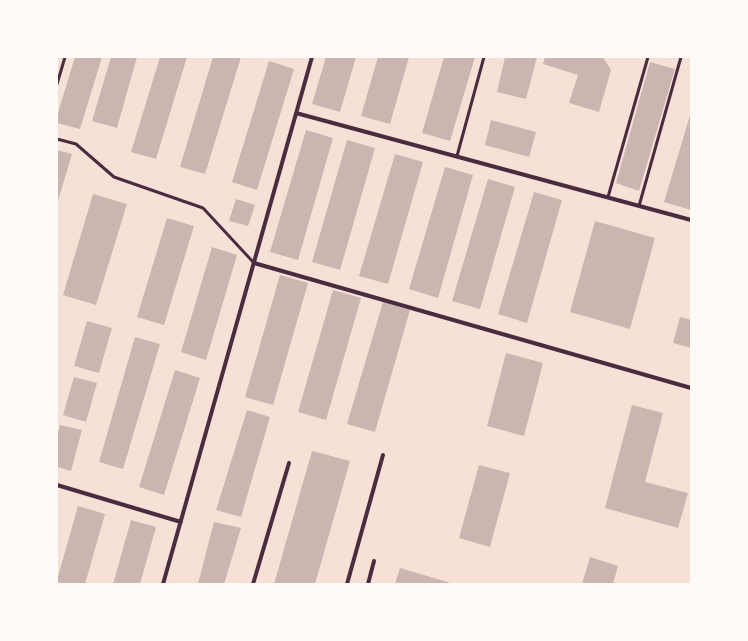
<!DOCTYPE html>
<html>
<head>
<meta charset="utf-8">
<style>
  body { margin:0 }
  #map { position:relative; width:748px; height:641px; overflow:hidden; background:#f7e1d7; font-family:Lora,serif }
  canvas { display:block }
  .frame { position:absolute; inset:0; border:58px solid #fffaf5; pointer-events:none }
</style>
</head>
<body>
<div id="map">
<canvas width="748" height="641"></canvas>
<div class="frame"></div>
</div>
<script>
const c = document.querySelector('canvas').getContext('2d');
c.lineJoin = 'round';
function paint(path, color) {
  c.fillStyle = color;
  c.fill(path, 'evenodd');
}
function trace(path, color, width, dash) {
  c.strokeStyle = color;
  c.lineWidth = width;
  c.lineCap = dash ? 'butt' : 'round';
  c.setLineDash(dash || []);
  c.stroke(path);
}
const building = new Path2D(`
  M75 57H102L80 129 57 123V116Z
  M111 57H137L117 128 92 121Z
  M160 57H187L156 159 131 152Z
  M213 57H241L205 174 180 167Z
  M326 57H356L340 112 312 104Z
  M378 57H409L390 124 361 116Z
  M444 57H475L450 141 422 133Z
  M505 57H537L526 99 497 92Z
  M545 57H603L611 70 599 112 569 103 578 75 543 64Z
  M269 61 294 69 257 190 232 182Z
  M650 62 675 69 639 191 616 183Z
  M691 112V210L664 202Z
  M491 120 536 132 529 157 485 145Z
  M306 130 333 138 298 260 270 252Z
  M347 140 375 148 340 270 312 262Z
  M57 150 72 154 57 204Z
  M395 154 423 162 388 284 359 276Z
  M445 167 473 175 438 298 409 289Z
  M488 179 515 187 480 309 452 301Z
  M534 192 562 200 527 323 498 314Z
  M93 194 127 204 96 305 63 295Z
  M236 199 255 205 248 226 229 221Z
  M167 218 194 226 164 325 137 317Z
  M595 221 655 238 630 329 570 312Z
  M212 247 237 255 206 360 181 352Z
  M280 275 308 283 273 405 245 397Z
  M333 290 361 298 326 420 298 412Z
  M383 302 410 310 375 432 347 424Z
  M680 317 691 320V348L673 343Z
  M87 321 112 328 99 373 74 366Z
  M135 337 160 344 123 469 99 462Z
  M506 353 543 363 524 436 487 426Z
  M175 370 200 378 164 495 139 487Z
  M74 377 97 383 86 422 63 415Z
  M632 405 663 413 645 482 688 493 678 528 605 508Z
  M247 410 270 417 241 517 216 510Z
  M60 425 82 430 71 471 57 467V435Z
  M312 451 350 461 315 584H274Z
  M479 465 510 473 490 547 459 538Z
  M78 506 105 514 85 584H65L57 582V580Z
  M131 520 156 527 140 584H113Z
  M214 522 241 528 224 584H198Z
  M590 557 618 566 613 584H582Z
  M400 568 454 584H395Z`);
const service = new Path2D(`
  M57 84 65 57
  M57 139 76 144 114 177 203 208 254 263
  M457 156 484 57
  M608 197 648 57
  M639 206 681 57`);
const minor = new Path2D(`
  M296 113 691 220
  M254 263 691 388
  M57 485 181 522
  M163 584 312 57
  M253 584 289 463
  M347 584 383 455
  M368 584 374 561`);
paint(building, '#ccb4b1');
trace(service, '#4a2c40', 3);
trace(minor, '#4a2c40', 4);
</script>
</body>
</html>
